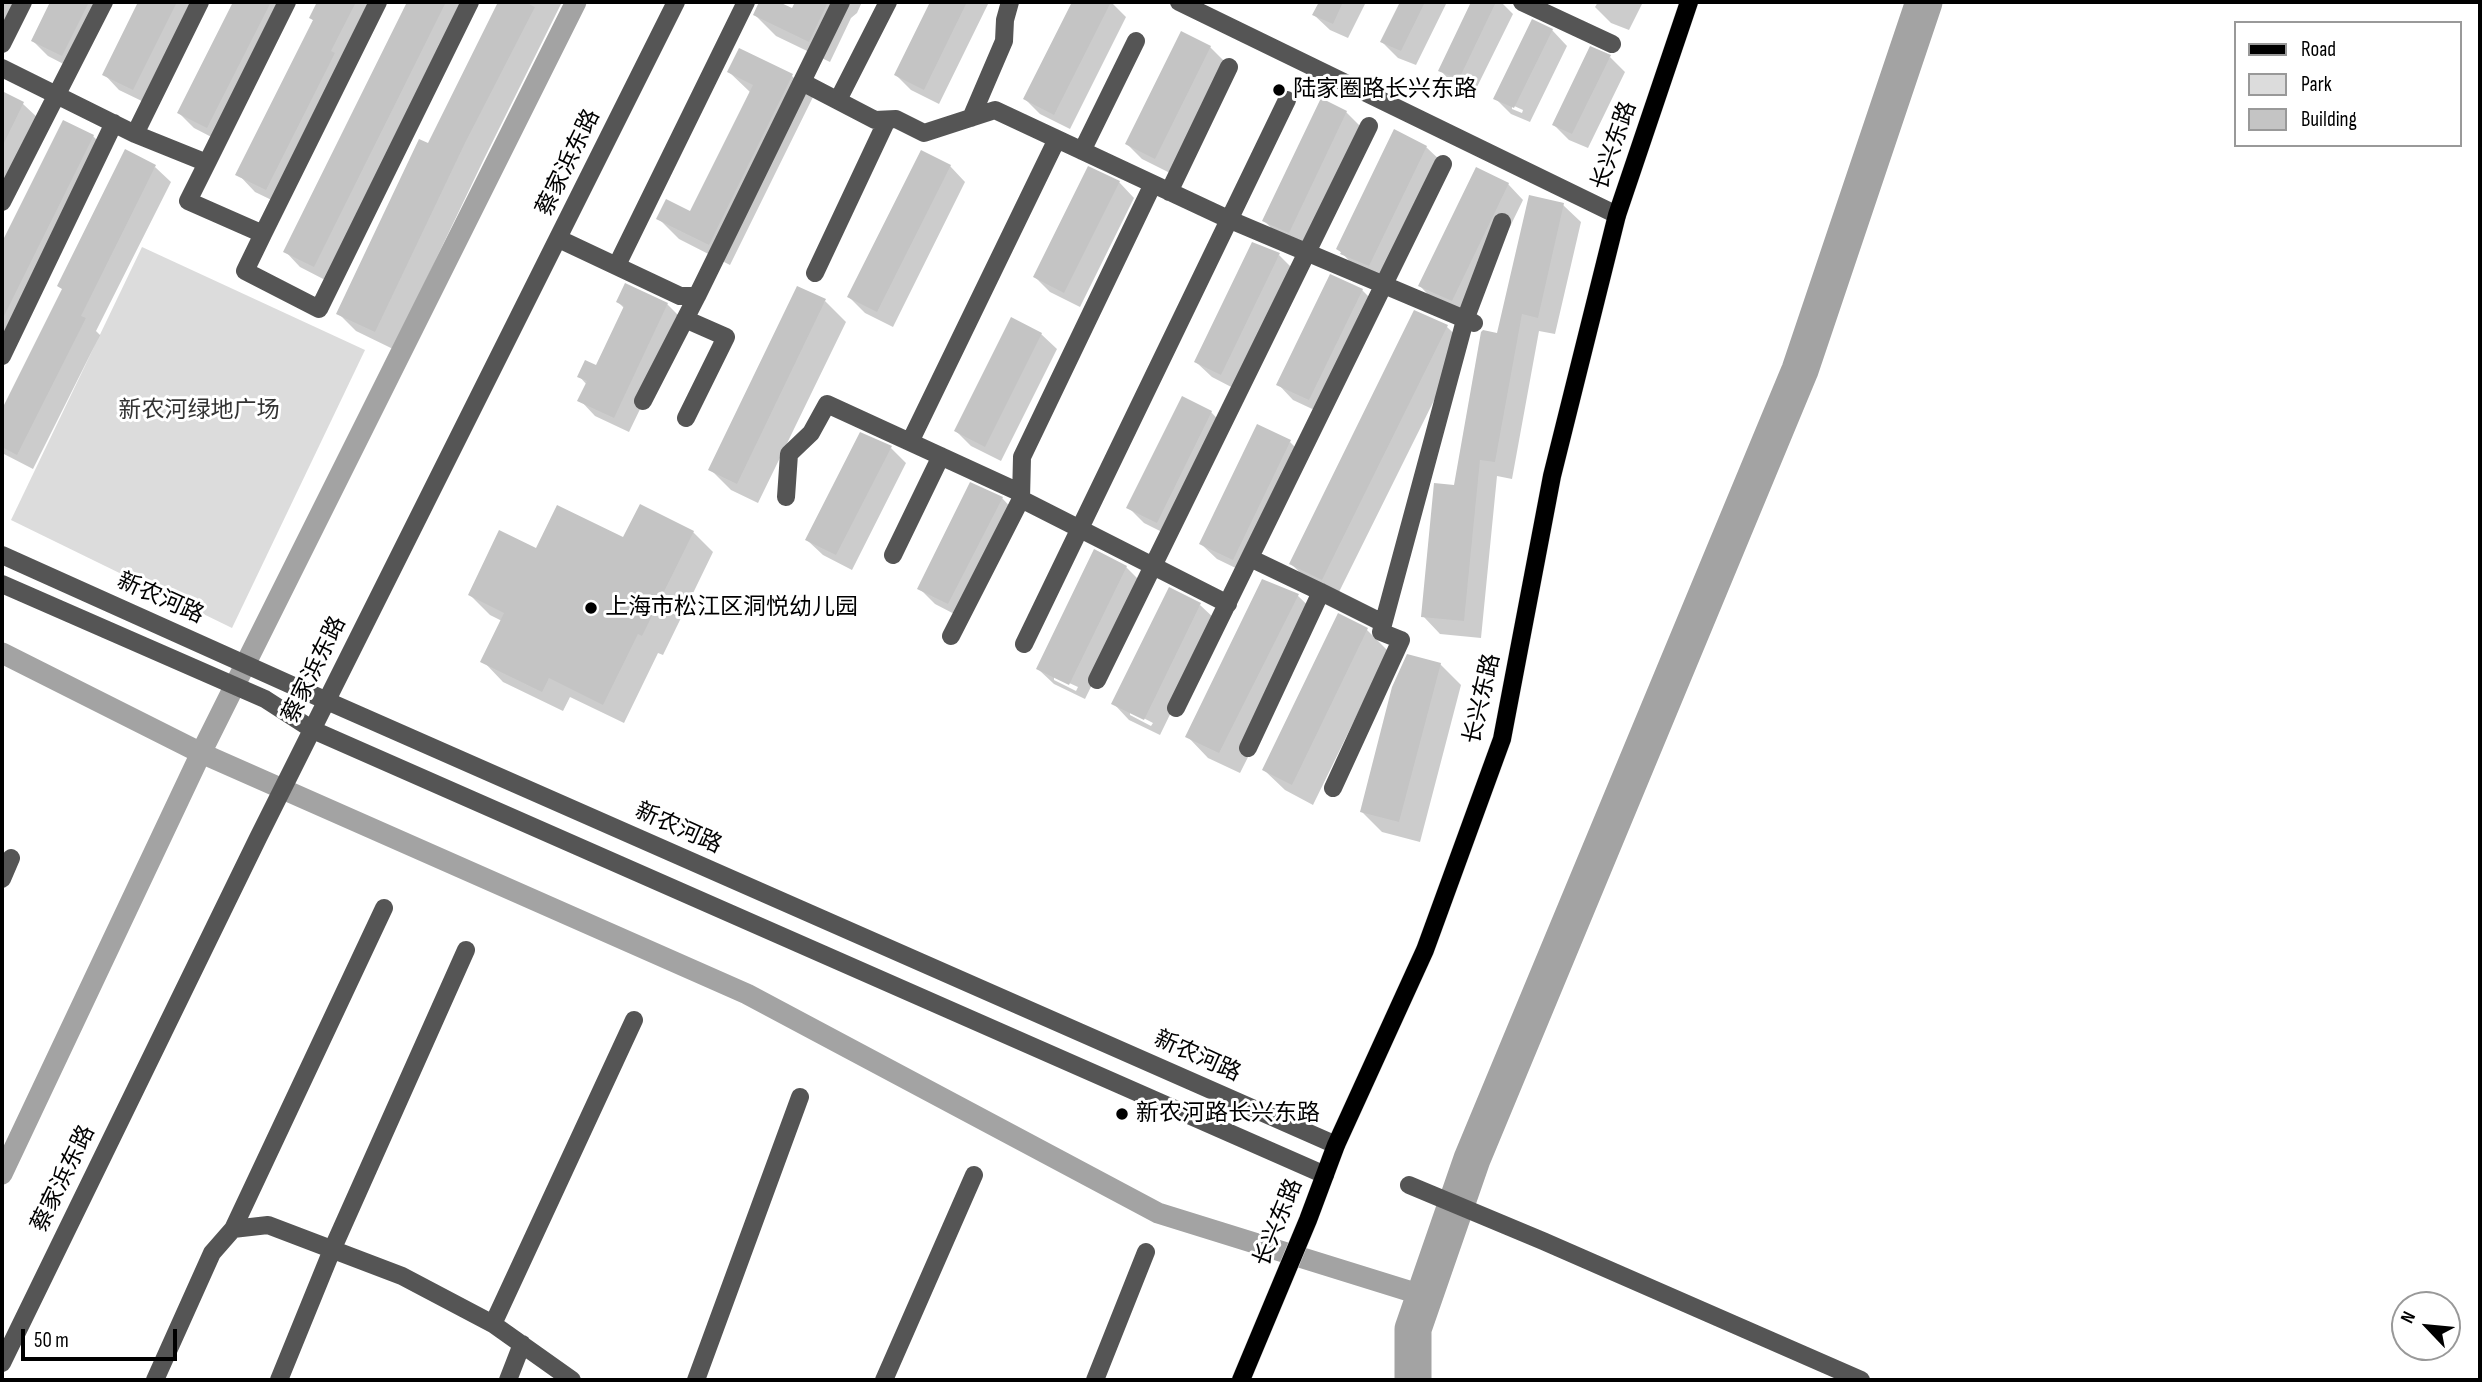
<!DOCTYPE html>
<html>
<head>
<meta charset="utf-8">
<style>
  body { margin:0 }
  #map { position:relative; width:2482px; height:1382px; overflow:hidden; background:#fff; font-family:"Sofia Sans Condensed",sans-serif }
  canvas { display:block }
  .frame { position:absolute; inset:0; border:4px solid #000; pointer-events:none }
  .legend { position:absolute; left:2234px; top:21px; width:228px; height:126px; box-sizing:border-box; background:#fff; border:2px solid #999; margin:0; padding:9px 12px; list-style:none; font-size:21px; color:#000 }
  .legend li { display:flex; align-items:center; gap:14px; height:35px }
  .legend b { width:35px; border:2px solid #999 }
  .north { position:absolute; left:2391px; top:1291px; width:70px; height:70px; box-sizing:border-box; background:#fff; border:2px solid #999; border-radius:50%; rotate:296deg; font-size:19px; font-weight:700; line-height:28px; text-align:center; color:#000 }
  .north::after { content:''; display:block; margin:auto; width:24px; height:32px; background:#000; clip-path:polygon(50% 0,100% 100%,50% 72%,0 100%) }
  .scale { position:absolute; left:21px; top:1329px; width:156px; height:32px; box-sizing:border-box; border:4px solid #000; border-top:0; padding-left:9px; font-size:21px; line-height:24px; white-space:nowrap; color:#000; -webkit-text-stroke:5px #fff; paint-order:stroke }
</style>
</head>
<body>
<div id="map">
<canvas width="2482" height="1382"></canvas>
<div class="frame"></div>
<ul class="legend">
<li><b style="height:9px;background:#000"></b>Road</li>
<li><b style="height:19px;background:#dcdcdc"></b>Park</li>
<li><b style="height:19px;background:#c4c4c4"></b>Building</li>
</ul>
<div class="north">N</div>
<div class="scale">50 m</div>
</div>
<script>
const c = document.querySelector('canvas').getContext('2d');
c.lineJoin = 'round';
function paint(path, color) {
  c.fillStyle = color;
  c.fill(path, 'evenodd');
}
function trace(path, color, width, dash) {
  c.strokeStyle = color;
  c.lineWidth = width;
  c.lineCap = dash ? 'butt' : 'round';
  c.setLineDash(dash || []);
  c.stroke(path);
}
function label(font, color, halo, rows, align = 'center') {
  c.font = font + ' "Sofia Sans Condensed","Noto Sans SC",sans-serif';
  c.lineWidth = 6;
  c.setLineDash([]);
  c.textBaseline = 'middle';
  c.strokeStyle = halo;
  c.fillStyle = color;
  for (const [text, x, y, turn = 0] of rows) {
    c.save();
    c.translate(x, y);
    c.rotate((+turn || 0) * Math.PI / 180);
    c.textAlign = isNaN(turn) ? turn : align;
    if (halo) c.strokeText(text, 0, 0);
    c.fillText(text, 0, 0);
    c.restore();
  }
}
const green = new Path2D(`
  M142 247 365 350 232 628 11 520Z`);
const shadow = new Path2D(`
  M2 2H26L2 36Z
  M52 2H111L77 71 48 56 33 41Z
  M140 2H201L148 104 119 90 104 74Z
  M234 2H289L223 143 194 128 179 113Z
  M319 2H382L284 206 255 192 238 174 314 21 311 18Z
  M411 2H469L329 282 300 267 285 251Z
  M500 2H562L483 161 393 349 356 331 338 313 428 145Z
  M761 2H775L793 10 797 2H862L857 13 851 18 830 62 776 36 755 15Z
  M932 2H989L939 104 911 90 896 75Z
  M1074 2H1111L1126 17 1070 129 1040 114 1025 99Z
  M1321 2H1366L1348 38 1330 30 1314 15Z
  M1402 2H1447L1416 65 1398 58 1382 42Z
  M1473 2H1501L1513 14 1474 93 1455 86 1440 70Z
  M1598 2H1643L1629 30 1611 23 1595 7Z
  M1552 30 1567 46 1530 122 1511 114 1496 99ZM1512 105 1523 110 1522 113 1512 109Z
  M1210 47 1226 63 1170 173 1142 159 1127 144Z
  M1610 57 1625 72 1588 148 1569 140 1554 125Z
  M729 72 792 76 813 97 730 265 679 239 658 218 691 213 750 92Z
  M2 93 23 104 39 119 2 193Z
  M1322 101 1346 112 1362 128 1305 247 1280 236 1264 221Z
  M64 122 93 136 108 152 2 365V247Z
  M1426 147 1442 162 1384 280 1357 269 1338 249Z
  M950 166 965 182 893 327 865 313 849 297Z
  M155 167 171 182 96 331 100 335 33 469 2 453V413L63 290Z
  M1119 182 1134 198 1080 307 1050 292 1035 277Z
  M1508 184 1523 200 1467 315 1435 302 1420 286Z
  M1563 205 1581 222 1555 334 1539 331 1512 479 1497 476 1481 638 1440 634 1423 616 1455 487 1499 335Z
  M1279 255 1294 270 1237 390 1212 377 1196 362Z
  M1331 277 1362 290 1378 306 1325 415 1293 400 1278 384Z
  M825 301 846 322 758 503 731 490 710 469Z
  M618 302 667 304 683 320 629 432 595 416 580 400 587 385 579 376 597 367 625 309Z
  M1415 312 1447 327 1463 342 1338 594 1307 579 1291 564Z
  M1041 334 1057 349 1001 461 971 446 956 431Z
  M1211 412 1226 428 1172 537 1144 523 1128 507Z
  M1290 442 1305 457 1248 574 1217 559 1201 544Z
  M891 448 906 463 852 570 823 555 807 540Z
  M1002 498 1017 514 964 619 935 604 919 588Z
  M693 532 713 552 663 655 658 653 624 723 570 697 563 711 503 682 483 661 502 621 490 615 470 595 537 550Z
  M1126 567 1142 583 1085 699 1054 684 1038 669ZM1054 676 1078 687 1076 691 1054 680Z
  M1280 587 1298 596 1319 616 1240 773 1208 758 1188 737Z
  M1200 605 1216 620 1160 735 1129 720 1114 704ZM1130 711 1153 723 1151 726 1130 715Z
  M1339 616 1367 630 1388 651 1313 805 1285 790 1264 770Z
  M1440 664 1461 685 1420 842 1382 832 1361 811Z`);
const canal = new Path2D(`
  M2 653 201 753 747 994 1158 1213 1425 1296
  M2 1174 201 753 576 2`);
const river = new Path2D(`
  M1413 1380V1329L1472 1159 1800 370 1924 2`);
const building = new Path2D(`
  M50 2H89L62 56 31 41Z
  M138 2H177L133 90 102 75Z
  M233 2H271L207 128 177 113Z
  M317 2H356L331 51 335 53 266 190 235 175 313 20 309 18Z
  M407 2H446L314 267 283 252Z
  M498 2H525L535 7 465 143 375 332 336 314 419 139 428 143Z
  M759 2H779L792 8 795 2H828L809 42 753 15Z
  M930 2H967L924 90 894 75Z
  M1072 2H1111L1054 115 1023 99Z
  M1319 2H1343L1333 24 1312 15Z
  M1400 2H1425L1401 51 1380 42Z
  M1471 2H1496L1459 79 1438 71Z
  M1532 19 1553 29 1514 108 1493 99Z
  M1181 31 1211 46 1155 159 1125 144Z
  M1590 46 1611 55 1572 134 1552 125Z
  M739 48 793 74 709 245 656 219 666 199 690 211 753 85 727 72Z
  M2 91 24 102 2 147Z
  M1321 98 1347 111 1289 233 1262 221Z
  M63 120 94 135 2 320V242Z
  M1394 129 1427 146 1369 266 1340 254 1341 252 1336 249Z
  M125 149 156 165 81 316 86 318 17 455 2 447V409L62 289 57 286Z
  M921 150 951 165 877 312 847 297Z
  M1088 166 1120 181 1064 293 1033 277Z
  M1476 167 1509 183 1452 301 1418 286Z
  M1529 195 1564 203 1538 318 1522 314 1495 462 1480 460 1464 621 1421 617 1434 483 1454 485 1481 332 1483 330 1497 333Z
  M1252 242 1280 253 1221 375 1194 362Z
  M1330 274 1363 289 1309 400 1276 385Z
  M625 283 668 303 614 418 577 401 587 381 577 377 585 360 596 365 624 306 616 302Z
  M797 286 826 299 737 484 708 470Z
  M1414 310 1448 325 1322 580 1289 564Z
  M1011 317 1042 333 985 447 954 431Z
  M1182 396 1212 411 1157 523 1126 508Z
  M1257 424 1291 440 1233 560 1199 544Z
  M860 432 892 446 836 555 805 540Z
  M970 482 1003 497 948 604 917 589Z
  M640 504 694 531 642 636 638 634 603 705 549 678 542 692 480 662 504 613 468 595 499 530 536 548 557 505 623 537Z
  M1094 549 1127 566 1069 685 1036 669Z
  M1262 579 1299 594 1219 753 1185 737Z
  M1169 587 1201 603 1144 720 1111 704Z
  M1338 613 1368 628 1292 785 1262 770Z
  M1407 654 1441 663 1399 822 1360 812 1392 687Z`);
const minor = new Path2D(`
  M1179 2 1617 215
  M1522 2 1612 44
  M2 44 23 2
  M2 68 135 134 207 163 287 2
  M802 82 875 120 896 119 924 133 995 110 1228 219 1474 323
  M838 100 888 2
  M971 118 1004 41 1005 20 1010 2
  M135 134 200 2
  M1082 151 1136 41
  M207 163 188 201 263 234 378 2
  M1169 192 1229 67
  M2 202 104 2
  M263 234 245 271 319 309 470 2
  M559 239 680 296H697L841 2
  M617 265 746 2
  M815 273 887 120
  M685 319 726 337 686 418
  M2 356 114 123
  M643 401 697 296
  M910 442 1057 139
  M786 497 789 454 811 433 827 404 1021 493
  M1021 499 1228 604
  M2 555 327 701 1336 1145
  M893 555 941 456
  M1250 558 1321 592
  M2 584 265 699 313 730 1325 1175
  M951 636 1021 499 1022 457 1153 184
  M1024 644 1287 100
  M1097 680 1369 126
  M1176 708 1443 164
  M1248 748 1321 592 1383 623
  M1333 788 1401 640 1381 632 1465 320 1502 222
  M2 879 11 858
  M1409 1185 1543 1241 1861 1380
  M233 1229 384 908
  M493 1324 634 1020
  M2 1363 258 838 676 2
  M155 1380 212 1253 233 1229 268 1225 402 1276 493 1324 572 1380
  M279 1380 332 1250 466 950
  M508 1380 522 1344
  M696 1380 800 1097
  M884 1380 974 1175
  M1095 1380 1146 1252`);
const major = new Path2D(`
  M1241 1380 1308 1220 1336 1145 1425 950 1502 739 1552 476 1617 215 1689 2`);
const markers = [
  [1279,90,7,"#000"],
  [591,608,7,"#000"],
  [1122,1114,7,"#000"]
];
const poiNames = [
  ["陆家圈路长兴东路",1293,90],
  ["上海市松江区洞悦幼儿园",605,608],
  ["新农河路长兴东路",1136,1114]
];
const streetNames = [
  ["长兴东路",1615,146,-71],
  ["蔡家浜东路",569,163,-64],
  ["新农河路",160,599,24],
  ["蔡家浜东路",315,670,-64],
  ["长兴东路",1483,699,-77],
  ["新农河路",678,829,24],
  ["新农河路",1197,1057,24],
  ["蔡家浜东路",64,1179,-64],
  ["长兴东路",1279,1223,-68]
];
const parkNames = [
  ["新农河绿地广场",199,411]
];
paint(green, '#dcdcdc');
paint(shadow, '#0003');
trace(canal, '#a3a3a3', 21);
trace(river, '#a3a3a3', 37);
paint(building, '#c4c4c4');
trace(major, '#dbdbdb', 19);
trace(minor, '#555', 18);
trace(major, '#000', 18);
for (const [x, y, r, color] of markers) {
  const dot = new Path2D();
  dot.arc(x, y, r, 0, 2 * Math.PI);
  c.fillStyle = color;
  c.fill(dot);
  trace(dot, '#fff', 2.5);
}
label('23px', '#000', '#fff', poiNames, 'left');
label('23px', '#000', '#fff', streetNames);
label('23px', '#333', '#fff', parkNames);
</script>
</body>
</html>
